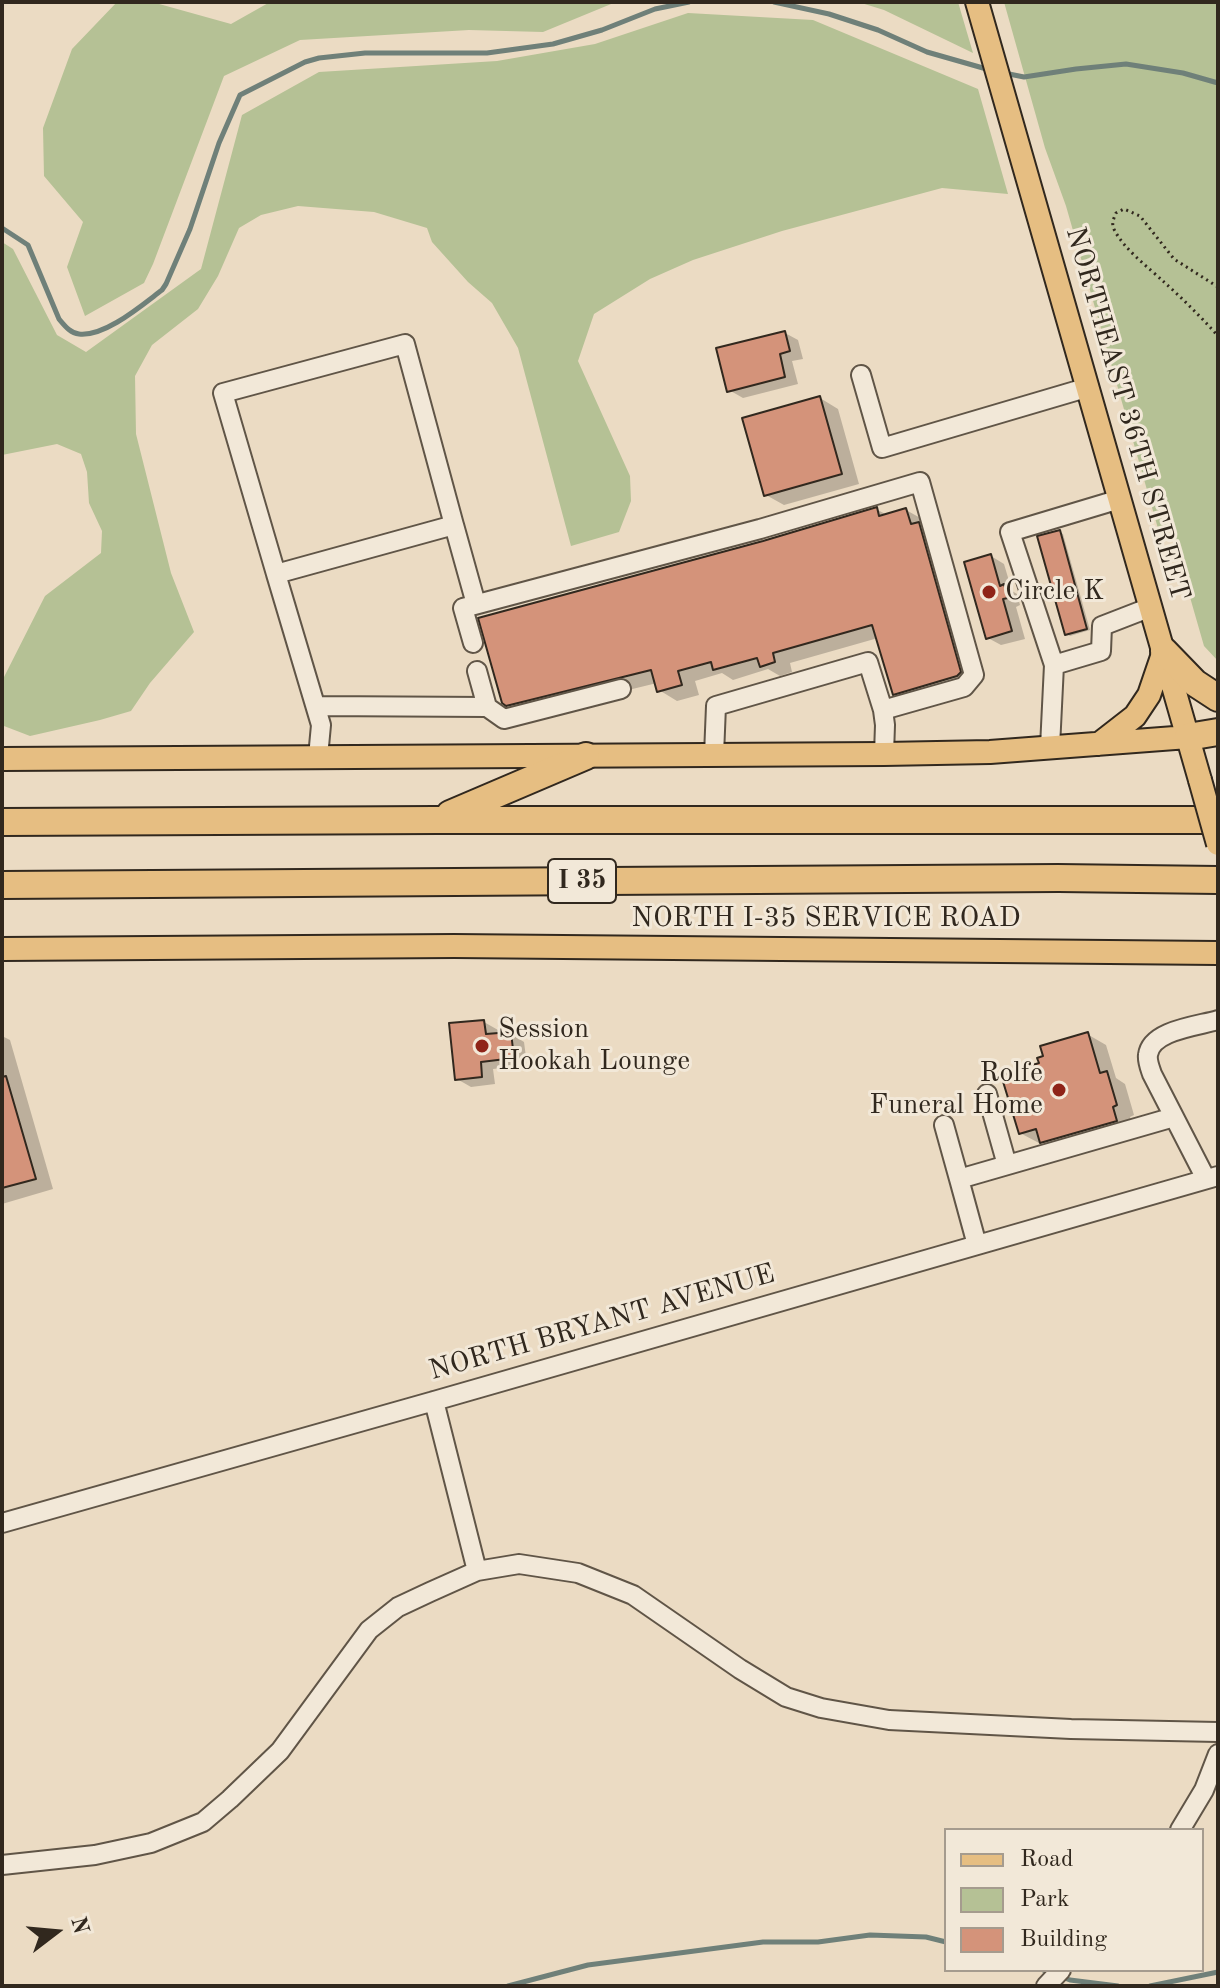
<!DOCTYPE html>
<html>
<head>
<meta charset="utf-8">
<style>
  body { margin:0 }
  #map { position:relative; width:1220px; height:1988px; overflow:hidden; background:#ebdbc3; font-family:"Old Standard TT",serif }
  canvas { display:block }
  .frame { position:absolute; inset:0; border:4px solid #31281e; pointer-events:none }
  .legend { position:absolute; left:944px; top:1828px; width:260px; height:144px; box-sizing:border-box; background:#f2e8d8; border:2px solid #a59b8e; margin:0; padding:10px 14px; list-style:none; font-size:24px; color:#31281e }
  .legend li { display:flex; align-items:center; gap:16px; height:40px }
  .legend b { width:40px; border:2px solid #a59b8e }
  .north { position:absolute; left:16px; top:1892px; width:80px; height:80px; -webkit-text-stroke:6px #f2e8d8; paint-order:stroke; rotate:74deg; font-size:22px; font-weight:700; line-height:32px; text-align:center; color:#31281e }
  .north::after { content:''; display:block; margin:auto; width:28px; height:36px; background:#31281e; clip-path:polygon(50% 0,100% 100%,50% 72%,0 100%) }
</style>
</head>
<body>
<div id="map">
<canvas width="1220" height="1988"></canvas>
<div class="frame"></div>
<ul class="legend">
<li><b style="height:10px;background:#e6be82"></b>Road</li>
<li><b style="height:22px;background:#b5c195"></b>Park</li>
<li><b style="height:22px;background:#d4937a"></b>Building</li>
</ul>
<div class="north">N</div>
</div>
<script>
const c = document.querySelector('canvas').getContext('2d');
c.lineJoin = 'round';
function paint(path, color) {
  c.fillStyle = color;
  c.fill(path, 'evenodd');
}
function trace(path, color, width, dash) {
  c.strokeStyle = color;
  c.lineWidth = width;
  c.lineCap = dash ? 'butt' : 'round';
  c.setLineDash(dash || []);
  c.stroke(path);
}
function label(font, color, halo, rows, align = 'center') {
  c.font = font + ' "Old Standard TT",serif';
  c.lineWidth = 6;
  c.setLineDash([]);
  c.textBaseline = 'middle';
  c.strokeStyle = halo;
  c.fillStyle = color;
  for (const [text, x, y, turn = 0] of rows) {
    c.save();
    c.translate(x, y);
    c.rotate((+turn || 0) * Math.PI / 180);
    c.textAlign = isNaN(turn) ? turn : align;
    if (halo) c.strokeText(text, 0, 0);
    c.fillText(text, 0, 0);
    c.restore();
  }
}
const green = new Path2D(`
  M117 2H152L231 24 270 2H616L543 32 469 30 300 40 224 76 153 264 144 283 85 316 67 267 83 222 44 176 43 128 72 49Z
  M858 2H958L973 53 884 10Z
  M1004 2H1218V661L1204 646 1171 531 1159 532 1066 206 1045 148Z
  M688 13 813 20 978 89 1008 194 942 188 782 231 693 260 650 279 594 314 578 361 630 476 631 501 619 532 571 546 518 348 492 303 468 282 432 242 427 228 374 212 298 206 261 215 239 228 218 276 198 309 152 345 135 376 136 434 171 573 194 632 150 683 131 711 100 720 30 736 4 726 2 681 45 596 101 553 102 531 89 503 87 472 81 454 57 444 2 455V242L13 249 57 335 86 352 201 269 242 115 319 72 497 61 595 44Z`);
const shadow = new Path2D(`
  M785 333 798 340 803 359 792 361 798 384 743 398 729 390Z
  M820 398 838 409 859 484 784 505 766 495Z
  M876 509 887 515 906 510 924 520 978 683 913 704 894 693 878 638 790 663 792 672 780 676 768 669 733 680 722 673 695 681 699 695 677 701 659 690 657 683 526 715 504 702Z
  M1060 532 1063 534 1090 630 1070 636 1067 634Z
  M991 556 1004 564 1012 591 1017 594 1020 605 1016 607 1025 639 1001 645 988 638Z
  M484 1022 498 1030V1035L511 1034 524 1042 527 1065 493 1069 495 1084 471 1087 457 1079Z
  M1087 1034 1106 1045 1116 1078 1125 1084 1134 1115 1130 1117 1134 1131 1060 1152 1043 1142 1039 1143 1020 1133 1041 1065Z
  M2 1036 10 1040 53 1189 2 1204Z`);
const stream = new Path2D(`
  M774 2 829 14 878 30 927 52 990 70
  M1004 73 1024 77 1076 69 1126 64 1183 73 1218 83
  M2 228 28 245 59 319C65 326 70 333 79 334 105 337 142 305 162 290L166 284 190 229 219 143 240 95 305 62 319 58 365 53H487L553 44 602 30 655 9 689 2
  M1043 1970 1070 1980 1118 1986
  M508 1986 588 1965 763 1942H818L870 1935 926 1937 946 1942
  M1150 1986 1218 1972`);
const building = new Path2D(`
  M785 331 790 351 780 354 785 377 727 392 716 348Z
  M820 396 842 474 764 496 742 418Z
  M877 507 879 516 906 508 911 524 919 522 961 672 957 676 893 695 872 625 773 653 775 662 760 667 757 658 713 670 711 662 678 671 682 685 657 692 651 670 506 706 502 703 478 618 763 541Z
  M1060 530 1087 629 1065 635 1037 536Z
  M991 554 1000 586 1004 584 1008 598 1003 599 1012 631 986 639 964 562Z
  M484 1020 486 1034 511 1032 514 1058 481 1062 482 1077 455 1080 449 1023Z
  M1088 1032 1100 1073 1107 1071 1117 1105 1113 1107 1117 1121 1040 1143 1036 1129 1019 1134 1001 1075 1039 1063 1037 1058 1043 1056 1040 1046Z
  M6 1076 36 1179 2 1188V1077Z`);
const path = new Path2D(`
  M1218 287 1174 259 1140 216 1124 209 1116 213C1113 220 1111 225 1115 231 1124 249 1149 268 1164 282 1183 299 1201 317 1218 336`);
const minor = new Path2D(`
  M861 375 882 448 1089 387
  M276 574 223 393 405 344 454 525
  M473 643 463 608 760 529 920 482 974 675 964 687 883 710 885 725 884 754
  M1054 665 1101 651 1102 626 1151 607
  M477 671 487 707 504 719 621 689
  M316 706 487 707
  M1050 747 1054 665 1010 532 1120 499
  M714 755 716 706 868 662 883 710
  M318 757 321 725 276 574 454 525 476 604
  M987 1094 1007 1165
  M944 1125 959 1179
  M1206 1179 1152 1074C1150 1068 1147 1061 1148 1055 1151 1030 1198 1026 1218 1020
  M977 1245 959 1179 1174 1117
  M434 1401 477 1571
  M2 1523 434 1401 1218 1176
  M1180 1830 1204 1790 1218 1754
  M2 1865 95 1855 151 1843 203 1822 230 1799 280 1751 369 1630 398 1607 430 1592 477 1571 519 1564 578 1573 633 1595 740 1669 786 1697 821 1708 889 1720 1071 1729 1218 1732
  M1046 1986 1061 1970`);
const major = new Path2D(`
  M977 2 1200 780
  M1099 744 1135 716 1149 695 1164 651
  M2 759 884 754 990 752 1188 737
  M2 949 454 946 1218 953`);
const highway = new Path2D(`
  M1164 651 1195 683 1218 698
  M1188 737 1218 732
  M450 814 586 756
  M2 822 436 820H1218
  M2 885 1058 878 1218 880`);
const majorBridge = new Path2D(`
  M1200 780 1218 844`);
const markers = [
  [989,592,8,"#8f2418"],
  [482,1046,8,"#8f2418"],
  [1059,1090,8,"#8f2418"]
];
const shields = [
  [582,881,68]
];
const shieldNames = [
  ["I 35",582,881]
];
const streetNames = [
  ["NORTHEAST 36TH STREET",1127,414,74],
  ["NORTH I-35 SERVICE ROAD",826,919],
  ["NORTH BRYANT AVENUE",602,1323,-16]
];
const poiNames = [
  ["Circle K",1005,592],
  ["Session",498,1030],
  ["Hookah Lounge",498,1062],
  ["Rolfe",1043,1074,"right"],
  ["Funeral Home",1043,1106,"right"]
];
paint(green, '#b5c195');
paint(shadow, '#0003');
trace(stream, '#6f8079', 5);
paint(building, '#d4937a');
trace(building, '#31281e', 2);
trace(minor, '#605547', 22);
trace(major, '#31281e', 26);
trace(highway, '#31281e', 30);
trace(path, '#31281e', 3, [2, 4]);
trace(minor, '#f2e8d8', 18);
trace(major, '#e6be82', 22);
trace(highway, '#e6be82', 26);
trace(majorBridge, '#31281e', 26, []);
trace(majorBridge, '#e6be82', 22);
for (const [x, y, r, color] of markers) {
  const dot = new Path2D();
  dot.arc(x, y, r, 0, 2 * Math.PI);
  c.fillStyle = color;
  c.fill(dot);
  trace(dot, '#f2e8d8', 3);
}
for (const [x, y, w] of shields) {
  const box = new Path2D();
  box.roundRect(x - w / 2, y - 22, w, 44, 6);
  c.fillStyle = '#f2e8d8';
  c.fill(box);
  trace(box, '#31281e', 2);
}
label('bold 26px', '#31281e', null, shieldNames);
label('28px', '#31281e', '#f2e8d8', streetNames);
label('28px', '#31281e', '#f2e8d8', poiNames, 'left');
</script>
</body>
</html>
